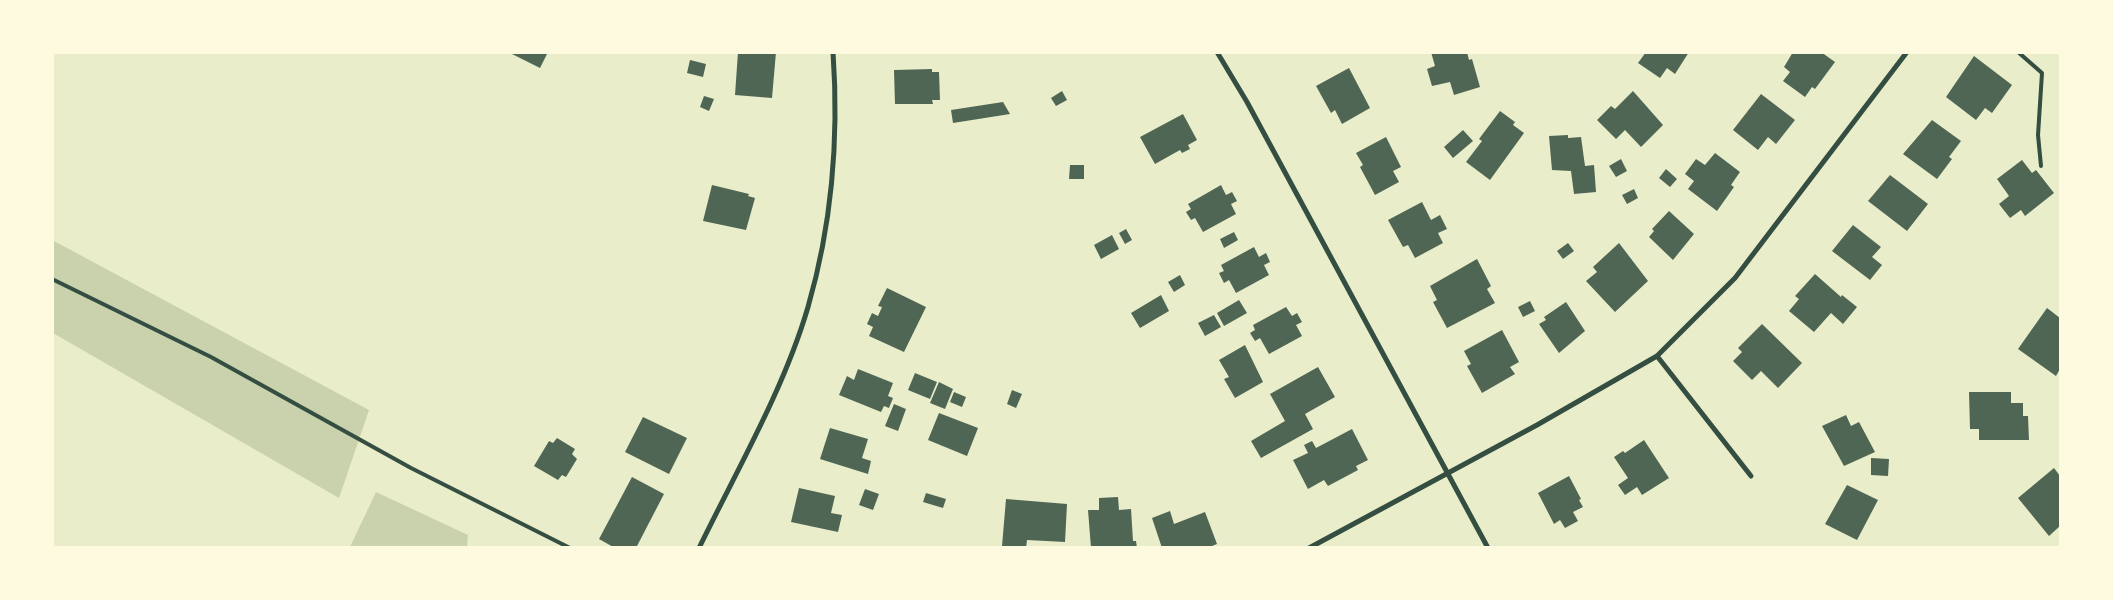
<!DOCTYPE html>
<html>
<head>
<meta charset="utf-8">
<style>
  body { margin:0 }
  #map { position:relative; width:2113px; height:600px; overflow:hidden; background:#e9edc9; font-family:"Noto Serif",serif }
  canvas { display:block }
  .frame { position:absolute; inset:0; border:54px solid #fefae0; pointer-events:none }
</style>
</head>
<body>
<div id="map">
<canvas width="2113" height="600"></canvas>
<div class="frame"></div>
</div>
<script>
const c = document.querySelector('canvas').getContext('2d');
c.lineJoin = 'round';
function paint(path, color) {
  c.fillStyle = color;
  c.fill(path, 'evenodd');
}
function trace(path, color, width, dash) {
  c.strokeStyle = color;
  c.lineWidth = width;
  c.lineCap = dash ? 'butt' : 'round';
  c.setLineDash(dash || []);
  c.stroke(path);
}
const green = new Path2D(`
  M52 236 54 241 369 410 339 498 53 333Z
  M376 492 468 535 467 547H350Z`);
const building = new Path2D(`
  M508 52H548L540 68Z
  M738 52H776L772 98 735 95Z
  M1431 52H1467L1469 60 1472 59 1480 87 1454 95 1450 82 1432 86 1427 69 1435 66Z
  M1646 52H1689L1675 74 1667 68 1660 78 1638 63Z
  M1793 52H1821L1835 62 1815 89 1812 87 1805 97 1783 81 1790 72 1784 67Z
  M1974 56 2012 85 1992 113 1985 108 1976 120 1946 97Z
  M690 60 706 64 703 77 687 73Z
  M1349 68 1370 108 1342 124 1335 110 1331 113 1316 86Z
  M932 69V72H939L940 100H932L933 104H895L894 70Z
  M1062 91 1067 100 1056 106 1051 98Z
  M1633 91 1663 125 1641 147 1625 130 1616 139 1597 120 1611 106 1615 109Z
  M1761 94 1795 120 1776 144 1768 137 1758 150 1733 130Z
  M704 96 714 99 709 111 700 107Z
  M1003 102 1010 114 953 123 951 110Z
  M1500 111 1515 122 1513 125 1524 133 1490 180 1466 162 1482 141 1479 139Z
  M1183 114 1197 140 1188 145 1190 149 1182 153 1180 150 1155 164 1140 137Z
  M1932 120 1961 141 1949 157 1952 159 1937 179 1903 154Z
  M1463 130 1473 141 1453 158 1444 147Z
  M1568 135V138L1581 137 1585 166 1594 165 1596 192 1574 194 1571 171 1552 170 1549 136Z
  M1386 137 1401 167 1393 171 1399 182 1375 195 1360 167 1363 165 1356 153Z
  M1715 153 1740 172 1731 185 1734 187 1717 211 1688 189 1694 181 1685 174 1696 159 1705 165Z
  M1621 159 1627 171 1616 177 1609 166Z
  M2022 160 2032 173 2036 170 2054 193 2025 216 2021 210 2010 218 1999 204 2009 196 1997 179Z
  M1070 165H1084V179H1069Z
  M1666 169 1677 179 1670 187 1659 178Z
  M1890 175 1928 204 1907 231 1868 201Z
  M712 185 749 194 748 196 755 198 746 230 703 221Z
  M1221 185 1226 195 1232 192 1237 201 1231 204 1236 214 1203 232 1195 218 1191 220 1186 212 1191 209 1188 204Z
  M1634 189 1638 198 1627 204 1622 195Z
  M1422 202 1431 220 1440 215 1447 229 1438 233 1443 243 1415 258 1408 245 1403 247 1388 220Z
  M1669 211 1694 234 1673 260 1649 237 1654 231 1652 229Z
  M1853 225 1881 247 1872 257 1882 265 1870 280 1832 251Z
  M1126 229 1132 240 1125 244 1119 233Z
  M1234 232 1238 240 1224 248 1220 239Z
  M1112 235 1119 249 1101 259 1094 245Z
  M1568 243 1574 251 1563 259 1557 251Z
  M1619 243 1648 281 1615 312 1586 281 1597 272 1593 267Z
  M1254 247 1259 257 1266 253 1270 262 1264 265 1269 275 1236 293 1229 280 1224 283 1219 273 1224 271 1221 265Z
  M1477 259 1491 286 1487 289 1495 303 1447 328 1433 302 1437 300 1430 286Z
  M1815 274 1841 297 1842 295 1857 307 1843 324 1831 313 1814 332 1789 311 1799 299 1795 296Z
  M1180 275 1185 285 1174 292 1168 282Z
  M887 288 926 307 904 352 869 336 873 327 867 324 872 313 878 316 882 307 878 306Z
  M1161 295 1169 311 1140 328 1131 313Z
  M1239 300 1247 313 1224 326 1217 313Z
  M1530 301 1535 311 1523 317 1518 307Z
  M1566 302 1585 331 1559 353 1539 324 1546 320 1544 317Z
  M1286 307 1292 316 1297 313 1302 322 1296 325 1302 336 1269 354 1260 338 1255 341 1250 333 1255 330 1253 325Z
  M2047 308 2060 318V369L2056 376 2018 349Z
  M1214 315 1221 327 1205 336 1198 323Z
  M1762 324 1802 363 1778 388 1761 371 1752 380 1733 361 1742 352 1738 348Z
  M1502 330 1519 362 1510 367 1515 374 1482 393 1467 366 1471 364 1464 351Z
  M1245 345 1263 382 1235 398 1224 379 1229 377 1219 360Z
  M1318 367 1335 397 1305 414 1313 429 1261 458 1251 441 1285 421 1270 394Z
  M858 369 893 383 888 396 893 398 889 408 884 406 881 412 839 395 847 376 854 380Z
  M915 373 937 382 930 399 908 390Z
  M939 382 953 389 945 409 930 403Z
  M1012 390 1022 394 1016 408 1007 404Z
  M954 392 966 397 962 407 950 402Z
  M1969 392H2011V403H2023V416H2028L2029 440H1979V429H1970Z
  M894 404 906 409 898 431 885 426Z
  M939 413 978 428 967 456 928 440Z
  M1846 415 1851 426 1859 422 1875 452 1844 466 1822 426Z
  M643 417 687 438 669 474 625 452Z
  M830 428 868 439 862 458 871 461 868 474 820 459Z
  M1352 429 1368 460 1356 466 1358 470 1328 486 1324 480 1308 489 1293 460 1308 453 1304 445 1312 441 1316 448Z
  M557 438 575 449 572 454 577 459 566 477 562 475 558 480 534 466 549 441 553 443Z
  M1644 440 1669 478 1642 495 1637 487 1625 495 1618 485 1628 478 1614 457 1623 451 1625 453Z
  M1871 458 1889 459 1888 476 1871 475Z
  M2054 468 2060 476V526L2049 536 2018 498Z
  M1569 476 1581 499 1579 500 1583 507 1573 512 1578 521 1565 528 1560 520 1554 524 1538 493Z
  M632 477 664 494 636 548H615L599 539Z
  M1847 485 1878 500 1857 540 1825 524Z
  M799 488 835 496 831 513 842 515 838 532 791 522Z
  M865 489 879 494 873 510 859 505Z
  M926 493 946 499 943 508 923 502Z
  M1118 497 1119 510 1131 509 1133 541H1136L1137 548H1091L1088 510H1099V498Z
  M1006 499 1067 504 1065 542 1027 540 1026 548 1002 546Z
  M1170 511 1174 524 1205 512 1217 544 1207 548H1162L1152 518Z`);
const service = new Path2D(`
  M2018 52 2042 73 2038 135 2041 166
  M52 279 211 357 411 468 570 548`);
const minor = new Path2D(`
  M1217 52 1247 102 1488 548
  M1657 356 1751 476
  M699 548C737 470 784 389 808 307 832 224 839 138 833 52
  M1309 548 1537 425 1657 356 1735 278 1907 52`);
paint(green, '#cad2ad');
paint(building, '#4f6655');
trace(service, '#344e41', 4);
trace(minor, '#344e41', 5);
</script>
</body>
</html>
